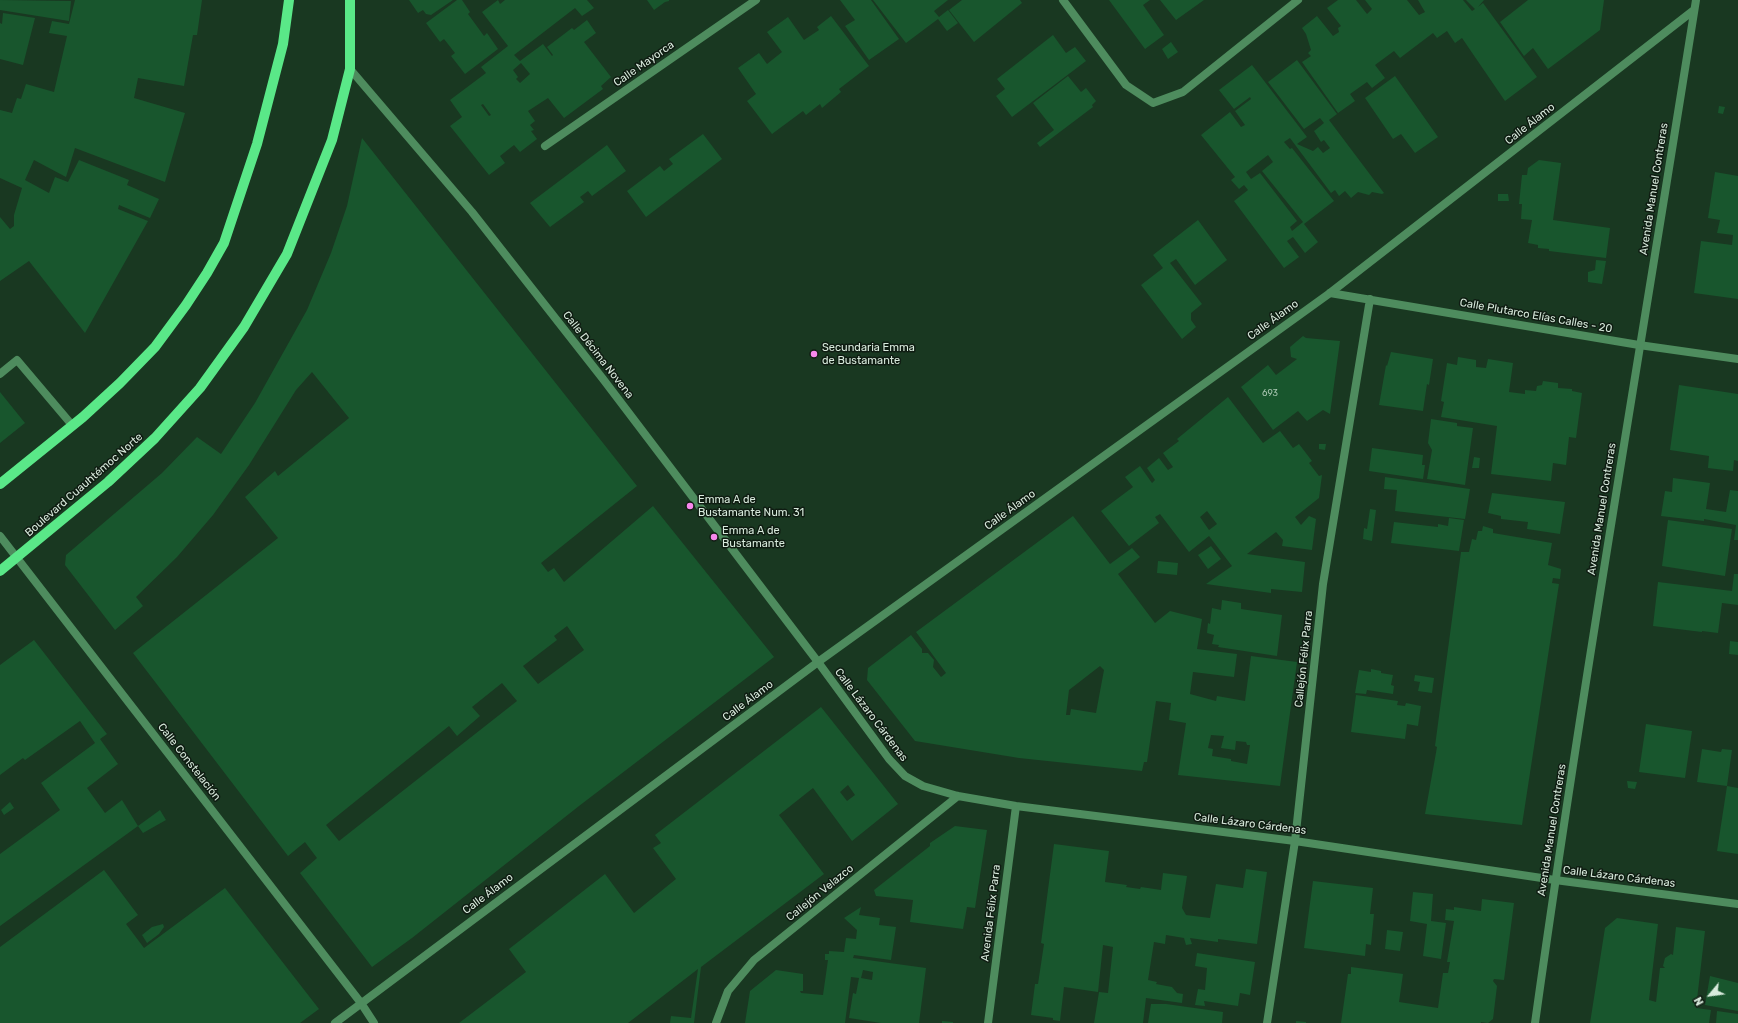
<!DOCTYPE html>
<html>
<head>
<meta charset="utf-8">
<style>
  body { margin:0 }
  #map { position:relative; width:1738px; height:1023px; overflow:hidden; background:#193821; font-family:Rubik,sans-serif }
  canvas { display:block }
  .north { position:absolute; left:1690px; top:975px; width:40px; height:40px; -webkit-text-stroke:3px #0f1c12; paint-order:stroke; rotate:241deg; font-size:11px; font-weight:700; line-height:16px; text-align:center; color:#d8eadc }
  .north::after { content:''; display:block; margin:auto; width:14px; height:18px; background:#d8eadc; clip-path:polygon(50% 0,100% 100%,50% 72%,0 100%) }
</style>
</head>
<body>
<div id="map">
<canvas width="1738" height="1023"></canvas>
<div class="north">N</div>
</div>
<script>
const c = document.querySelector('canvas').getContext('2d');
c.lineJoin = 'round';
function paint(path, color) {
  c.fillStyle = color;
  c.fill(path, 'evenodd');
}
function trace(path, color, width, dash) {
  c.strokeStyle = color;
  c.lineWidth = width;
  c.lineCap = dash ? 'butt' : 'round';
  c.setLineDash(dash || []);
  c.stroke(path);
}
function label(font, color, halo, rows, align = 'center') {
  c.font = font + ' Rubik,sans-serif';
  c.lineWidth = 3;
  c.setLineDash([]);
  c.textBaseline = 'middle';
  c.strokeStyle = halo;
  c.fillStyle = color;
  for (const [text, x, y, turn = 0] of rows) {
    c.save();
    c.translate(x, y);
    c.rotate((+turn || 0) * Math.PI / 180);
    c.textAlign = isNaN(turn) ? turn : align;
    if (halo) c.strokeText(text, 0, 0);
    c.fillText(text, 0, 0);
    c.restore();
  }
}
const building = new Path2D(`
  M0 0 71 1 69 21 0 10Z
  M75 0H202L197 35H193L184 86 138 78 134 98 185 113 165 182 75 148 66 177 34 160 25 180 49 193 55 177 68 182 79 160 129 180 127 185 159 199 150 218 119 205 118 209 148 221 85 333 29 261 0 281V217L10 229 14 226V215L22 188 0 178V110L12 113 17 98 21 99 26 84 54 92 67 36 49 33 52 21 69 24Z
  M409 0H453L431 15 426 14 423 10 418 13Z
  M457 0H462L470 12 468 14 484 36 487 33 498 49 465 74 451 56 455 53 444 39 440 42 426 23Z
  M498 0 500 4 505 0H587L594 8 582 16 575 8 514 55 520 61 543 44 552 56 553 55 547 47 572 28 574 30 587 20 596 33 584 42 611 77 601 86 603 89 564 118 548 98 528 111 535 121 530 125 534 130 531 131 537 139 520 152 514 145 500 156 505 163 489 175 450 126 462 117 450 100 486 73 481 67 508 46 482 12ZM521 63 530 74 520 83 516 79 518 77 513 70ZM483 104 491 115 489 116 481 105Z
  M647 0H669V1L665 2 654 10Z
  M840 0H871L899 39 869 60 845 26 855 20Z
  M873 0H948L934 11 939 17 948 10 958 23 947 31 938 19 906 43Z
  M962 0H1020L1022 3 974 42 949 10Z
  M1109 0H1150L1143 5 1164 35 1145 49Z
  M1160 0H1204L1176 20Z
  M1338 0H1356L1367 14 1372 9 1365 0H1407L1419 15 1425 12 1418 0H1463L1472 11 1475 9 1466 0H1484L1478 7 1483 3 1537 77 1505 101 1462 38 1455 43 1447 31 1437 38 1433 33 1400 58 1394 51 1375 65 1385 78 1372 88 1367 82 1350 94 1355 101 1338 113 1302 62 1311 56 1308 53 1311 50 1306 34 1302 28 1317 16 1333 36 1339 32 1338 28 1341 26 1327 8Z
  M1528 0H1604L1600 30 1548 69 1533 48 1524 56 1500 22Z
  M3 13 35 18 23 65 0 59V23L2 24Z
  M831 16 869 66 839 89 841 92 822 108 820 104 806 115 803 111 772 134 747 101 756 94 738 68 759 53 767 64 782 52 767 32 788 17 804 40 819 30 817 27Z
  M1053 35 1066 53 1075 47 1086 61 1012 117 996 96 1005 89 997 79Z
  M1171 42 1178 52 1168 59 1162 49Z
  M1297 60 1337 114 1329 120 1384 193 1382 194 1372 192 1369 195 1358 192 1351 198 1345 191 1339 196 1335 190 1331 193 1290 138 1284 142 1290 149 1292 148 1334 201 1304 224 1318 242 1305 253 1293 237 1287 241 1299 257 1284 268 1234 201 1248 190 1244 185 1239 189 1231 180 1235 177 1201 135 1230 112 1241 127 1245 125 1235 111 1251 99 1250 97 1234 109 1219 90 1252 65 1307 137 1297 144 1313 151 1318 147 1323 153 1330 148 1324 140 1321 142 1314 131 1324 123 1320 118 1304 129 1268 82ZM1268 155 1273 162 1262 171 1303 222 1292 231 1290 227 1297 221 1260 173 1251 179 1246 172Z
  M1068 76 1081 92 1086 88 1096 101 1092 105 1093 107 1040 147 1037 143 1054 130 1033 103Z
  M1395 76 1438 137 1415 153 1401 134 1393 139 1365 98Z
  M1719 106 1725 107 1723 114 1718 113Z
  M703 134 722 159 646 217 627 191 660 166 664 171 673 164 669 159Z
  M362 138 637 486 541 563 548 572 554 568 564 582 653 506 774 657 579 806 412 938 372 967 300 873 317 858 305 842 288 856 133 653 278 538 245 497 275 471 278 476 349 418 312 372 296 390 249 465 213 515 177 557 136 597 143 606 115 630 65 565 66 555 162 473 197 437 221 454 255 403 307 310 331 253 347 206ZM567 626 584 650 538 684 523 666 557 640 554 636ZM502 683 517 701 339 841 326 825 449 726 457 736 480 716 472 707Z
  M607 145 626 171 592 196 588 191 580 197 584 202 550 227 530 203Z
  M1539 160 1561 163 1553 220 1610 228 1606 258 1549 251V249L1538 248V245L1528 243 1532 220 1521 219 1522 204H1519L1522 175H1527L1528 168Z
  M1715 172 1738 176V299L1694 293 1701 241 1732 245 1733 235 1717 233 1720 220 1708 218Z
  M1498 194H1508L1509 201H1498Z
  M1198 220 1227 260 1195 285 1176 259 1170 263 1202 304 1191 313V320L1196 327 1182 339 1141 285 1163 268 1153 255Z
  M1596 260 1606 261 1602 284 1588 282V272L1595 270Z
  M1303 336 1306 338 1340 341 1330 414 1323 410 1307 421 1298 411 1273 430 1241 387 1268 365 1276 375 1297 359 1291 357 1290 347Z
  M1391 352 1433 359 1429 385 1427 384 1423 411 1379 405 1386 365 1387 366Z
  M1458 357 1476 360V367L1486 368 1488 359 1513 363 1509 392 1525 394V390L1536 391 1537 386 1542 385 1543 381 1558 383V388L1572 389V391L1582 393 1576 438 1569 437 1566 465 1553 463 1551 481 1491 474 1497 426 1441 417 1444 402 1441 401 1447 363 1457 365Z
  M1679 385 1738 394V461L1734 460 1733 471 1708 468 1709 456 1670 450Z
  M0 392 25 423 0 443Z
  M1228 397 1263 443 1280 431 1293 448 1299 444 1312 461 1309 463 1319 476 1322 475 1319 498 1295 517 1301 525 1309 516 1316 519 1312 550 1282 546 1283 540 1276 532 1247 554 1305 562 1302 592 1271 589V593L1206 584 1232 566 1209 536 1189 552 1160 514 1155 517 1159 523 1129 546 1101 511 1133 487 1125 477 1140 466 1152 483 1155 480 1147 468 1159 458 1168 470 1173 467 1163 453 1179 441 1177 439ZM1207 511 1217 524 1209 530 1200 517Z
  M1431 419 1457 423V426L1473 428 1465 485 1427 479 1432 450 1428 443Z
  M1319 444H1326L1325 450 1319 449Z
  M1372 448 1423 455 1422 465H1425L1423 479 1369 471Z
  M1474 457 1480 458 1479 468H1472Z
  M1385 477 1470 489 1465 519 1395 511 1397 490 1384 489Z
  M1673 478 1710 483 1706 509 1726 512 1730 490 1738 491V540H1734L1736 525 1704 519V521L1661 516 1665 491 1672 492Z
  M1492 493 1565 502 1560 534 1527 529 1528 522 1501 519V516L1488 513Z
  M1370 509 1376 510 1372 541 1363 539 1364 528 1367 529Z
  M1073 516 1110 564 1132 548 1140 557 1118 574 1155 623 1170 611 1202 619 1197 649 1237 654 1234 677 1193 672 1190 694 1216 701 1217 696 1245 701 1251 656 1297 662 1280 786 1178 775 1186 723 1169 720 1171 703 1156 701 1147 762H1144L1142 771 1019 758 915 741 867 680 868 668 911 635 922 649V653H928L934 660 933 667 941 677 946 673 916 632ZM1100 666 1104 670 1096 713 1071 709 1070 715H1066L1069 690ZM1211 735 1224 736 1221 748 1235 750 1236 741 1246 742 1247 745H1250L1247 764 1231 761V759L1212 756 1213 749 1208 748Z
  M1449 518 1464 520 1459 551 1391 543 1394 522 1438 527V524L1448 526Z
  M1668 520 1732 529 1725 576 1662 566Z
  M1483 526 1493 529V533L1552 543 1548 565 1561 569 1560 579 1553 578 1552 583 1559 584 1522 825 1425 814 1437 747 1435 746 1461 552H1469L1472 539 1476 540 1478 531H1482Z
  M1211 546 1221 559 1208 569 1198 555Z
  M1158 561 1178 563 1177 575 1157 573Z
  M1734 574H1738V605L1722 603 1718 633 1702 631V632L1653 626 1658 582 1732 591Z
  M1222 600 1241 603V609L1282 615 1277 656 1218 647 1219 645 1212 644 1214 635 1207 633 1208 623 1210 624 1212 608 1221 610Z
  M34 640 107 734 100 739 118 764 87 788 105 813 122 800 138 826 160 810 166 820 143 833 138 826 0 926V854L60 810 41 783 95 743 80 721 25 760 23 758 0 775V665Z
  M1730 641 1738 642V655L1729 654Z
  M1371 669 1381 671V673L1393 675 1391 685 1394 686 1393 694 1367 690 1366 694 1355 693 1359 670 1371 672Z
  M1415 675 1434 678 1432 693 1418 691 1420 682 1414 681Z
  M1356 695 1398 701 1397 705 1405 706 1406 703 1421 706 1418 726 1407 724 1405 739 1351 732Z
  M821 707 898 804 852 841 813 788 779 815 824 874 701 967 694 1023H670L671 1016 691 1018 698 969 628 1023H459L526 972 509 949 605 874 634 913 676 879 653 848 661 843 655 835ZM848 785 855 795 847 801 840 792Z
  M1646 724 1692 731 1685 778 1639 772Z
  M1702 749 1721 752 1722 749 1732 750 1727 786 1697 782Z
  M1627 781 1637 782 1635 789 1628 788Z
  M1727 786 1738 788V854L1717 851Z
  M10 802 14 808 4 815 1 810Z
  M955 826 987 830 975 908 967 907 963 929 910 922 913 900 876 896 874 890 930 846V843Z
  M1054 844 1109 851 1105 882 1127 885 1126 887 1140 889 1141 887 1161 890 1163 873 1187 876 1182 908 1186 915 1210 918 1216 884 1243 888 1246 869 1267 872 1257 944 1218 939V942L1190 938 1192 944 1186 945 1184 938 1166 935 1165 944 1154 942 1148 980 1157 982 1156 984 1172 987 1177 993 1183 994 1182 1003 1146 998 1143 1023H1094L1099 992 1108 993 1113 947 1103 945 1098 992 1064 987 1060 1021 1053 1020V1018L1031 1015 1035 984H1038L1044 944 1041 943Z
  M104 870 138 915 126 924 144 948 225 888 319 1009 300 1023H0V947Z
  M1313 881 1373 888 1370 914H1374L1371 945 1366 944 1365 956 1304 948Z
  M1413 892 1433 894 1431 921 1446 923 1441 959 1423 956 1427 924 1410 921Z
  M1482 899 1514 903 1504 980 1494 979 1493 981 1497 986 1493 1019 1488 1023 1481 1022V1023H1341L1348 974H1351V967L1403 974 1399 1002 1438 1008 1443 973H1448L1450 962H1447L1454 921 1445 920 1446 909 1454 910V907L1481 911Z
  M861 907 859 915 880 918 879 925 896 927 891 960 854 955 853 958 926 968 919 1023H881L849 1018 853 993 856 994 859 978 851 977 845 1023H745L750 991 776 970 803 974V991H800L801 993 823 995 828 960H825V954H829V951L844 952 846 938 856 939 857 930 844 918ZM863 970 873 972 872 980 861 978Z
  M1617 918 1658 924 1649 1000 1656 1002 1660 968H1665L1663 966 1665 958 1671 954 1673 955 1676 927 1705 931 1696 1008 1711 1010 1709 1023H1590L1605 928Z
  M163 924 164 927 159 934 147 943 142 935 152 927Z
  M1387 930 1403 932 1400 951 1385 949Z
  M1197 953 1255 962 1250 995 1240 993 1238 1006 1204 1001 1205 1006 1195 1005 1198 989 1205 990 1207 968 1195 966Z
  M1710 976 1738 983V1011L1705 1005Z
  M1151 1004H1166L1223 1012 1222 1023H1148Z
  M1717 1011 1738 1014V1023H1716Z
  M942 1021 953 1022V1023H942Z
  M1296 1021 1306 1022V1023H1296Z`);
const service = new Path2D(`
  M0 374 17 360 72 425`);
const minor = new Path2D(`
  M1063 0 1126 85 1153 103 1183 92 1298 0
  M350 69 472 212 603 379 818 662 889 759 905 776 923 786 958 796 1016 806 1295 841 1555 880 1738 904
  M545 146 756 0
  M1330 293 1639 345 1738 359
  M716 1023 728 991 754 960 958 796
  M988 1023 1016 806
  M1267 1023 1295 841 1323 584 1370 299`);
const tertiary = new Path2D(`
  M0 536 361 1003 374 1023
  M335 1023 818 662 1330 293 1694 10
  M1535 1023C1583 681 1642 341 1696 0`);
const primary = new Path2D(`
  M0 484 83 417 120 383 155 347 186 305 207 273 224 243 257 144 283 44 289 0
  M0 571 108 482 155 438 200 388 244 327 287 254 332 140 350 69V0`);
const markers = [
  [814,354,4,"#f788ec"],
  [690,506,4,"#f788ec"],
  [714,537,4,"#f788ec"]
];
const numberNames = [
  ["693",1270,393]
];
const streetNames = [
  ["Calle Mayorca",644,64,-35],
  ["Calle Álamo",1530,124,-38],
  ["Avenida Manuel Contreras",1654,189,-81],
  ["Calle Plutarco Elías Calles - 20",1536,316,10],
  ["Calle Álamo",1273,320,-36],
  ["Calle Décima Novena",598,355,52],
  ["Boulevard Cuauhtémoc Norte",84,485,-41],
  ["Avenida Manuel Contreras",1602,509,-81],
  ["Calle Álamo",1010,510,-36],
  ["Callejón Félix Parra",1304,659,-84],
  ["Calle Álamo",748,701,-37],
  ["Calle Lázaro Cárdenas",871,715,53],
  ["Calle Constelación",189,762,52],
  ["Calle Lázaro Cárdenas",1250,824,7],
  ["Avenida Manuel Contreras",1552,830,-81],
  ["Calle Lázaro Cárdenas",1619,877,7],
  ["Callejón Velazco",820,893,-39],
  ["Calle Álamo",488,894,-37],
  ["Avenida Félix Parra",991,913,-83]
];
const poiNames = [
  ["Secundaria Emma",822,348],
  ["de Bustamante",822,361],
  ["Emma A de",698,500],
  ["Bustamante Num. 31",698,513],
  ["Emma A de",722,531],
  ["Bustamante",722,544]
];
paint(building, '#18562d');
trace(service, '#4e8c5e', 8);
trace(minor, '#4e8c5e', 8);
trace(tertiary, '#4e8c5e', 8);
trace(primary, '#5ae888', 10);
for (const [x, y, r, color] of markers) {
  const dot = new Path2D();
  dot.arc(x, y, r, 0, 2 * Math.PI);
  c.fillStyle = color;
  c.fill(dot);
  trace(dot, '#0f1c12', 1.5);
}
label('9px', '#a8c5b0', null, numberNames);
label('11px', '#d8eadc', '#0f1c12', streetNames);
label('11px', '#d8eadc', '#0f1c12', poiNames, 'left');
</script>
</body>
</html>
